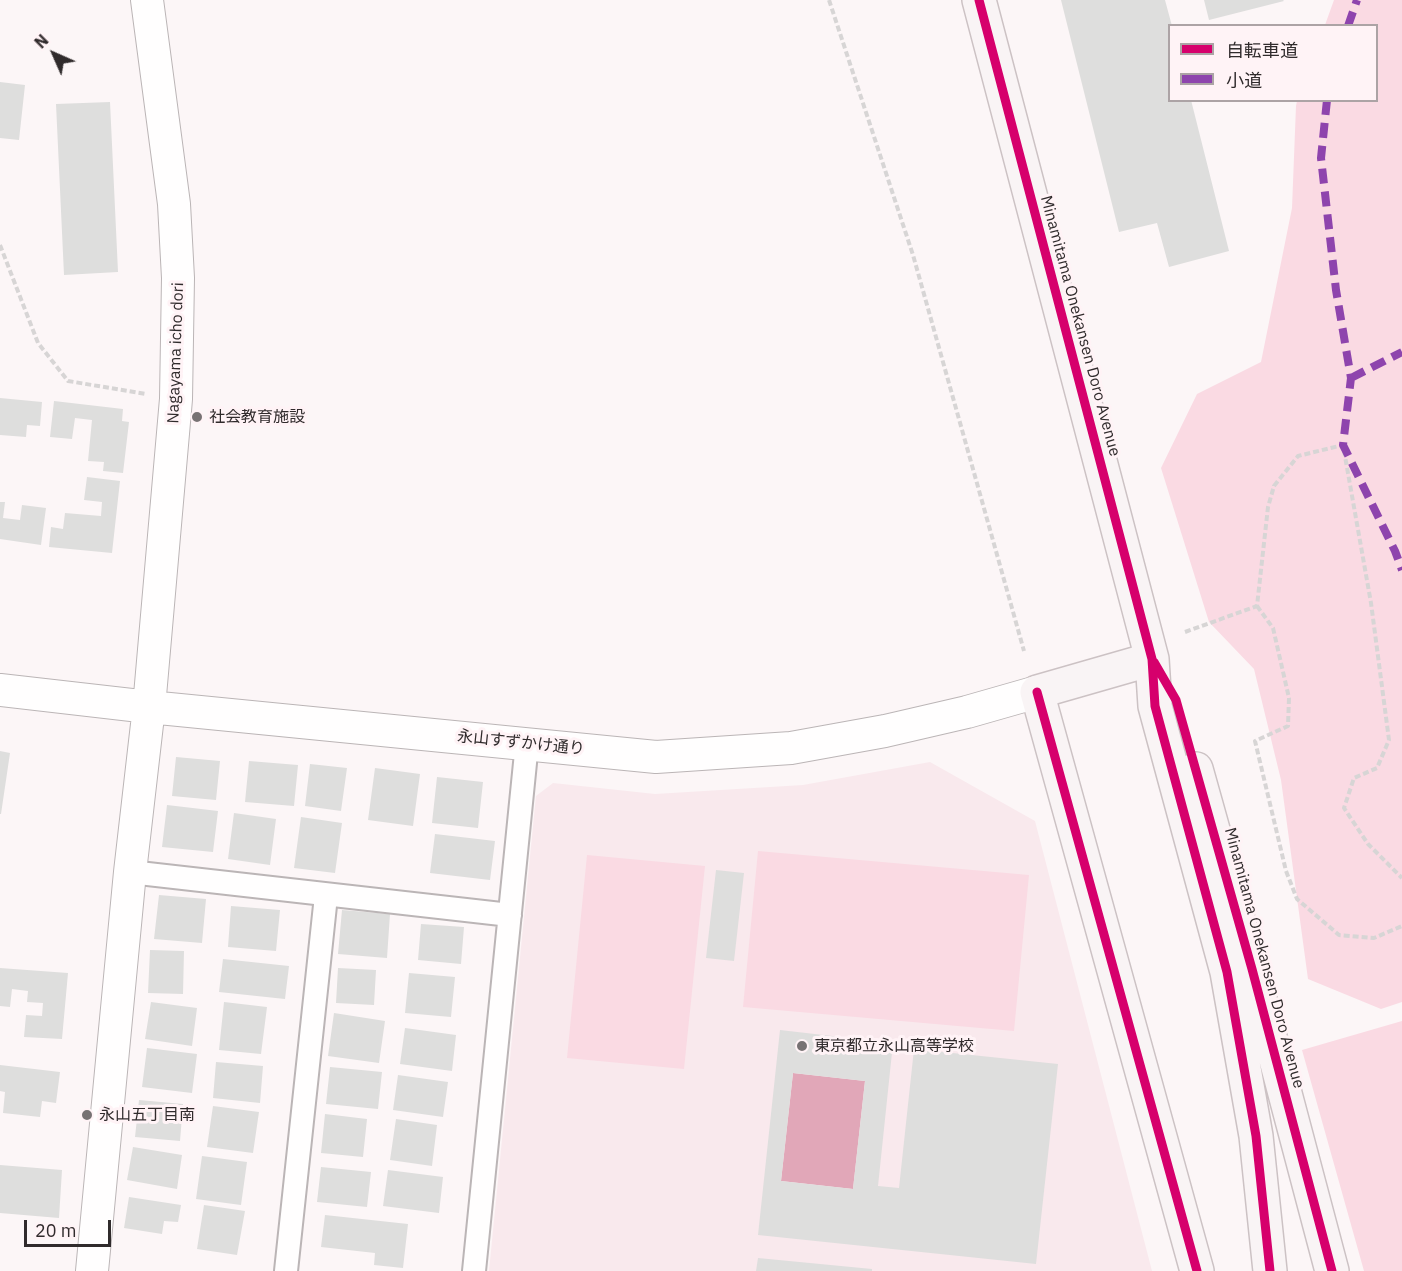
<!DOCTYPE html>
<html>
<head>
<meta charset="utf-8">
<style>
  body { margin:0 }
  #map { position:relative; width:1402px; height:1271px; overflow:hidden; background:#fcf6f7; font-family:"IBM Plex Sans","Noto Sans JP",sans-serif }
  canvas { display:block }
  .legend { position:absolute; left:1168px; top:24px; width:210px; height:78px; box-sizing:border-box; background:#fff3f6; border:2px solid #aca3a5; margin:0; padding:8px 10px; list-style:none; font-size:18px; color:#302b2c }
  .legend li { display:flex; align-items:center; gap:12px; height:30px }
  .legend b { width:30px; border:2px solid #aca3a5 }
  .north { position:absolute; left:24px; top:24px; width:60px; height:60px; -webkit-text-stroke:4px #fff3f6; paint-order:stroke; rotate:315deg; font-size:16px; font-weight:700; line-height:24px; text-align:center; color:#302b2c }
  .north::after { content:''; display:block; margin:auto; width:21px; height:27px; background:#302b2c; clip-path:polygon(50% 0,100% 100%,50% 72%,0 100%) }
  .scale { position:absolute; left:24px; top:1220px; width:87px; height:27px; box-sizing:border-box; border:3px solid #302b2c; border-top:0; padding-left:8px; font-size:18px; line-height:21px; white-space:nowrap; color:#302b2c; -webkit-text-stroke:4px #fff3f6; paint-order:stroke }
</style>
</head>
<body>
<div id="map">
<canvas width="1402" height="1271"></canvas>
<ul class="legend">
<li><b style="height:8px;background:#d6006c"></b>自転車道</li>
<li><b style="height:8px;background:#8e44ad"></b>小道</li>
</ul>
<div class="north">N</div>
<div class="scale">20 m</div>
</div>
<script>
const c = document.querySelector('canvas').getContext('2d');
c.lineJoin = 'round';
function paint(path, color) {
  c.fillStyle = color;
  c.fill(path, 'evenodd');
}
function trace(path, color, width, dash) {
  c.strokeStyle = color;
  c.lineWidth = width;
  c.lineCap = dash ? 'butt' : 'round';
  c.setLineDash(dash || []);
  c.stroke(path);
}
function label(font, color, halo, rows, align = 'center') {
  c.font = font + ' "IBM Plex Sans","Noto Sans JP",sans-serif';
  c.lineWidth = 6;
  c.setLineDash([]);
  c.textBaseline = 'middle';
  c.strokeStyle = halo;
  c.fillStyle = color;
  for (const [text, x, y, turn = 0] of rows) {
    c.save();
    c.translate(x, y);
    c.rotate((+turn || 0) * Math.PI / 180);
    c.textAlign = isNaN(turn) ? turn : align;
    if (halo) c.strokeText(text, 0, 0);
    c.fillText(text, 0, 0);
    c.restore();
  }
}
const built = new Path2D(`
  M930 762 1035 821 1152 1271H489L536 796 553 783 655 794 803 785Z`);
const green = new Path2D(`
  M1334 0H1402V1002L1381 1009 1308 979 1281 780 1254 669 1209 622 1161 468 1197 394 1261 362 1292 208 1296 106 1297 101 1376 100V26L1325 25Z
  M758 851 1029 875 1014 1031 743 1007Z
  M587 855 705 866 684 1069 567 1058Z
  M1402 1021V1271H1364L1302 1050Z`);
const water = new Path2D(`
  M793 1073 865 1081 853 1189 781 1181Z`);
const building = new Path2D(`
  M1061 0H1165L1172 26H1170V100H1191L1229 251 1169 267 1157 223 1119 232Z
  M1204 0H1283L1284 1 1209 20Z
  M0 82 25 85 19 140 0 138Z
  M110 102 118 272 64 275 56 104Z
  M0 398 42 402 40 426 27 425 26 437 0 435Z
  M54 401 123 409 122 421 129 422 123 473 103 471 104 462 88 461 92 420 75 418 72 439 50 437Z
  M87 477 120 481 112 553 49 547 51 527 63 529 65 513 101 516 102 502 84 500Z
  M0 502H5L3 518 20 520 22 505 46 508 41 545 0 539Z
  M0 751 10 753 1 814H0Z
  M176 757 220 761 216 800 172 796Z
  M249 761 298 765 294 806 245 802Z
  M310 764 347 768 341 811 305 806Z
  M375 768 420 774 413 826 368 820Z
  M437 777 483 782 478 828 432 823Z
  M167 805 218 811 213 852 162 847Z
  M234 813 276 819 270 865 228 859Z
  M301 817 342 823 335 873 294 868Z
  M435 834 495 841 490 880 430 873Z
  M716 870 744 873 734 961 706 958Z
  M159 895 206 899 202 943 154 939Z
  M231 906 280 910 276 951 228 947Z
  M342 910 390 914 387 958 338 954Z
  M421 924 464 927 461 964 418 960Z
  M150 950 184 951 183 994 148 993Z
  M223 959 289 966 285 999 219 992Z
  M0 968 68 973 62 1039 24 1037 26 1015 42 1016 43 1003 27 1002 28 991 12 989 10 1007 0 1006Z
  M338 968 376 970 374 1005 336 1003Z
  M409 973 455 977 451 1017 405 1013Z
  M151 1002 197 1008 192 1046 145 1039Z
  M224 1002 267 1007 261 1054 219 1050Z
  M334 1013 385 1021 379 1063 328 1056Z
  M405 1028 456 1035 452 1071 400 1064Z
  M780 1030 893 1043 878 1186 899 1188 914 1049 1058 1064 1036 1264 758 1235ZM793 1073 865 1081 853 1189 781 1181Z
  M147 1048 197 1054 192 1093 142 1087Z
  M216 1062 263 1066 260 1103 213 1098Z
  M0 1065 60 1072 56 1103 42 1101 40 1117 3 1113 5 1092 0 1091Z
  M330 1067 382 1072 378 1109 326 1104Z
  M398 1075 448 1082 443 1117 393 1110Z
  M139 1100 183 1104 180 1141 135 1137Z
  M213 1106 259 1112 253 1153 207 1147Z
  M325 1114 367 1119 363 1157 321 1153Z
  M396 1119 437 1125 432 1166 390 1160Z
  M133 1147 182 1155 177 1189 127 1180Z
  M202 1156 247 1162 241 1205 196 1199Z
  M0 1165 62 1170 59 1218 0 1213Z
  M321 1167 371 1172 367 1207 317 1202Z
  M388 1170 443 1177 439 1213 383 1206Z
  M129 1197 181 1205 178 1222 164 1221 162 1234 124 1228Z
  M204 1205 245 1211 237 1255 197 1249Z
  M325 1215 408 1224 403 1268 374 1265 375 1253 321 1247Z
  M758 1258 872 1269V1271H756Z`);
const path = new Path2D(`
  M829 0 913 255 1024 651
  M0 245 38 343 68 381 146 394
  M1257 606 1273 628 1289 698 1288 726 1255 741 1286 871 1297 899 1339 935 1374 938 1402 926
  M1185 632 1257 606 1268 507 1274 486 1298 456 1343 445 1371 603 1389 740 1377 768 1354 778 1344 808 1368 844 1402 878`);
const street = new Path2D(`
  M130 872 510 915
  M286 1271 326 896
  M474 1271 527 743`);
const secondary = new Path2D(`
  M0 690 149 707 656 757 791 748 885 731 967 712 1037 692
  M92 1271 130 872 149 707 176 399 178 278 174 204 147 0`);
const primary = new Path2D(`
  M979 0 1152 659 1155 706 1227 972 1256 1136 1270 1271
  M1152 659 1037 692 1197 1271
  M1196 769 1252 969 1332 1271`);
const quiet = new Path2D(`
  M1348 26 1357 0
  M1327 100 1321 158 1336 290 1351 378 1343 445 1395 551 1402 570
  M1351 378 1402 352`);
const cycleway = new Path2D(`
  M979 0 1152 659 1155 706 1227 972 1256 1136 1270 1271
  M1154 662 1176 700 1252 969 1332 1271
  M1037 692 1197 1271`);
const markers = [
  [197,417,6,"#777273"],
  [802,1046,6,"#777273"],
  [87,1115,6,"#777273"]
];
const streetNames = [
  ["Minamitama Onekansen Doro Avenue",1080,326,75],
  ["Nagayama icho dori",176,353,-88],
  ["永山すずかけ通り",521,743,6],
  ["Minamitama Onekansen Doro Avenue",1264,958,75]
];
const poiNames = [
  ["社会教育施設",209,417],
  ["東京都立永山高等学校",814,1046],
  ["永山五丁目南",99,1115]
];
paint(built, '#f9e9ed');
paint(green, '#fadae3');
paint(water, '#e1a7b8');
paint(building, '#dededd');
trace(street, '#bbb5b6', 26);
trace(secondary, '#bbb5b6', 34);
trace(primary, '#ccc2c4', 36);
trace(path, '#d7d5d5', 4, [6, 3]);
trace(street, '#fffefe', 22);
trace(secondary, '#fffefe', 32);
trace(primary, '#f9f4f5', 33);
trace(quiet, '#8e44ad', 8, [15, 8]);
trace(cycleway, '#d6006c', 9);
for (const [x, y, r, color] of markers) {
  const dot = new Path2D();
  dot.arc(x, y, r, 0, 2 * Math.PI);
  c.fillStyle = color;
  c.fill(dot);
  trace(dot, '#fff3f6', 2);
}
label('16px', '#302b2c', '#fff3f6', streetNames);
label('16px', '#302b2c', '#fff3f6', poiNames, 'left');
</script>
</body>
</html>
